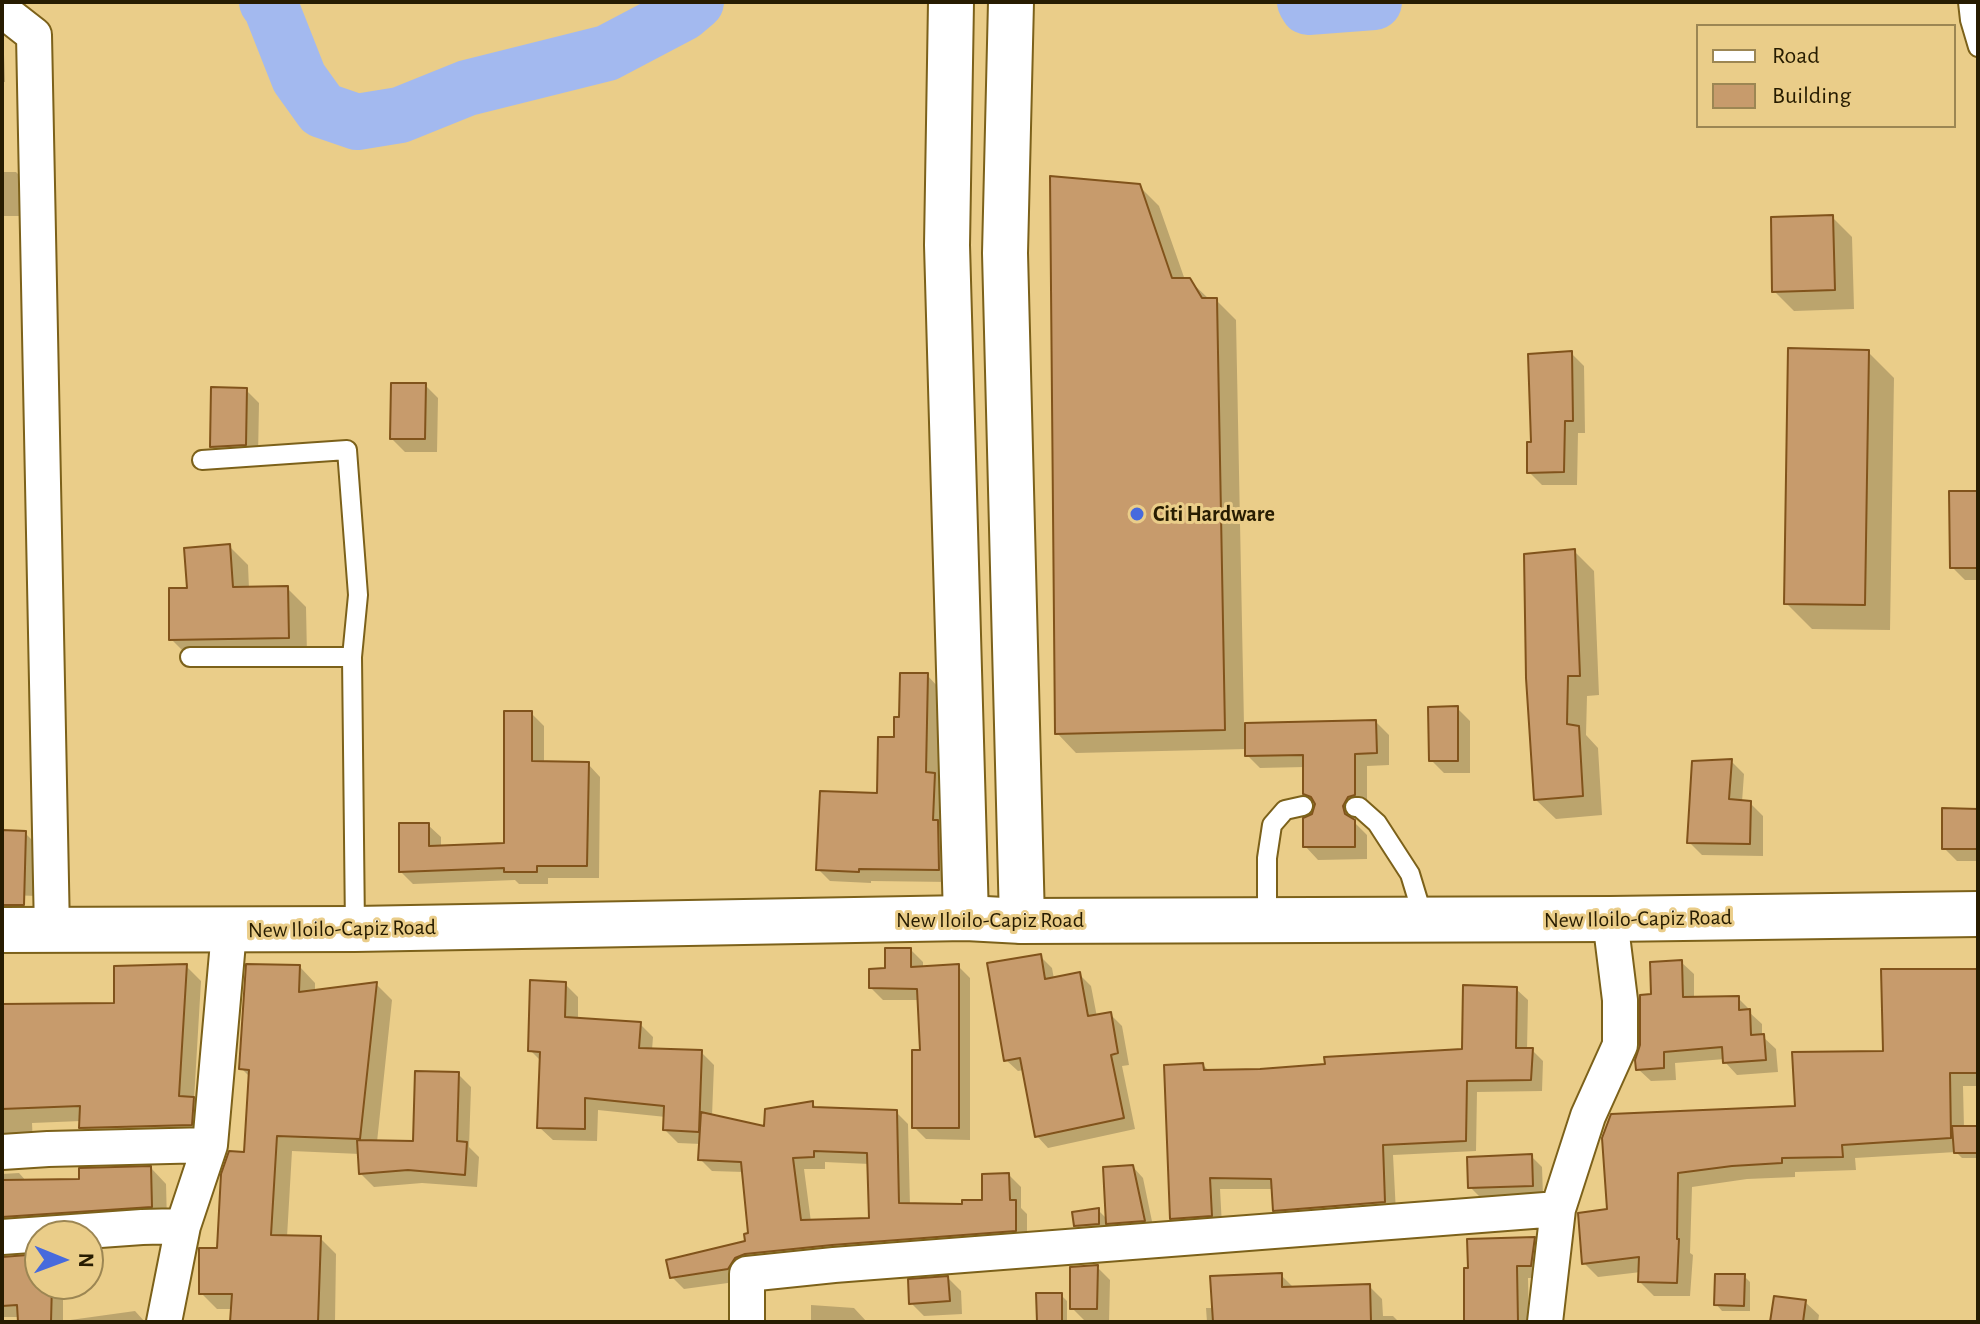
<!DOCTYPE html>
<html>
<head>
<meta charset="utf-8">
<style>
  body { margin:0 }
  #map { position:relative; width:1980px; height:1324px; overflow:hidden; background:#eacd89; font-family:"Alegreya Sans",sans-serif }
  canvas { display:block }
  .frame { position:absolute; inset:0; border:4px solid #271c01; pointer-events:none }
  .legend { position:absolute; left:1696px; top:24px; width:260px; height:104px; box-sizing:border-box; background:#eacd89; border:2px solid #9c8653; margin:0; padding:10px 14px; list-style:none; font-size:24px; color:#271c01 }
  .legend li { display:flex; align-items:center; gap:16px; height:40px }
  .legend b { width:40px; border:2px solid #9c8653 }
  .north { position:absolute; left:24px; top:1220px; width:80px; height:80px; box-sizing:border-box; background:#eacd89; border:2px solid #9c8653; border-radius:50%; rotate:91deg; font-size:22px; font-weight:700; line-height:32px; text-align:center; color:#271c01 }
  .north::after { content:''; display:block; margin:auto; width:28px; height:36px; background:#476add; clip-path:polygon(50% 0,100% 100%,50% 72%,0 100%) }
</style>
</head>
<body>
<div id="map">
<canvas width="1980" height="1324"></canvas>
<div class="frame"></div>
<ul class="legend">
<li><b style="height:10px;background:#fff"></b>Road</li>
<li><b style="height:22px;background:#c79b6c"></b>Building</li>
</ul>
<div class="north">N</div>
</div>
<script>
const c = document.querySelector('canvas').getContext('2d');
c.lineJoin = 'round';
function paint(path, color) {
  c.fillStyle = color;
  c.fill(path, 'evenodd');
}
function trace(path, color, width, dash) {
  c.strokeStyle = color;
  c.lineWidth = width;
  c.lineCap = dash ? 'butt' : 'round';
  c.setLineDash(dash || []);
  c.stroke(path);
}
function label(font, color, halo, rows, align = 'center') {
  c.font = font + ' "Alegreya Sans",sans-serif';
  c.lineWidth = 6;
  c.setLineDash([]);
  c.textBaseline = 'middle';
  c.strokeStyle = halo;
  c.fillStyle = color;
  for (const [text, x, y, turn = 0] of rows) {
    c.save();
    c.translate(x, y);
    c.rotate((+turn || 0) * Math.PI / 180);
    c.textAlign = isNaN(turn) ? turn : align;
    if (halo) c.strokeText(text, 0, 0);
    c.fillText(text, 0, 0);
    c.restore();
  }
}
const shadow = new Path2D(`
  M2 52 4 54 5 82H2Z
  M2 172H16L29 185 28 216H2Z
  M1139 186 1159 206 1185 280H1189L1210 300H1216L1236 320 1244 725 1376 722 1389 735V765L1367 766V808L1358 813 1355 823 1367 835V859L1318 860 1305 846 1317 805 1305 793V767L1260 768 1247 755V749L1076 753 1057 733Z
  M1832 217 1852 237 1854 309 1794 311 1774 291Z
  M1868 352 1894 378 1890 630 1812 629 1786 603Z
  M1571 353 1584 366 1585 433H1578L1577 485H1542L1529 472 1533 444Z
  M425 385 438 398 437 452H405L392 439Z
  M246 390 259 403 258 457 225 460 212 447Z
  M1978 493V580H1965L1952 567Z
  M229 546 248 565 249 589 287 588 306 607 307 656 190 658 171 639 189 590Z
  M1574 551 1594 571 1599 695 1587 696 1586 735 1598 748 1602 815 1556 819 1536 800Z
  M927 675 939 688 938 778 946 787 951 882 871 881V883L830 881 818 869 879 795 901 719Z
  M1457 708 1470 721V773H1444L1431 760Z
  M531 713 544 726V763L588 764 600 777 599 878H548V884H519L515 880 413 884 401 872 428 825 441 837V848L506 845Z
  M1731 761 1744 774 1742 802 1750 803 1763 816V856L1702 855 1689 842Z
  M1978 811V861H1957L1944 848Z
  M2 832 25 833 38 846 37 896 9 895 2 889Z
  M911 950 923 962V968L958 966 970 978V1140L926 1139 914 1127 923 1052 920 1000H883L871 988 887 970Z
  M1040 956 1052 968 1054 979 1079 974 1091 986 1097 1017 1110 1014 1122 1026 1129 1065 1122 1066 1135 1129 1048 1148 1037 1136 1024 1070 1018 1071 1006 1060Z
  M1681 962 1694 974V999L1738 998 1750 1010V1013L1762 1024V1036L1776 1049 1778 1072 1737 1075 1725 1062V1059L1675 1063 1676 1080 1651 1081 1638 1069 1654 996Z
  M186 966 201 981 194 1100 208 1114 207 1140 97 1143 81 1127V1121L32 1123 33 1146 2 1156V1006L115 1005Z
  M300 967 315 983V992L376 984 392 1000 377 1142 415 1143 458 1074 471 1087 469 1147 479 1157 477 1187 422 1183 374 1187 361 1174 360 1154 292 1151 287 1237 320 1238 336 1254 335 1322H232L233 1309H217L201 1293 219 1250 246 1154 251 1078 241 1068Z
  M1978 971V1086H1963L1964 1128H1978V1158H1962L1956 1152 1855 1158 1856 1170 1795 1172V1177L1747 1179 1692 1187 1690 1253 1693 1255 1690 1296H1654L1640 1282 1641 1272 1598 1277 1584 1263 1609 1210 1797 1108 1885 1053Z
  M565 984 578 997V1020L640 1024 653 1037 652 1050 701 1052 714 1065 712 1116 766 1128 812 1103 818 1109 896 1112 908 1124 910 1206H964L984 1202 1009 1175 1021 1187V1208L1027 1214V1242L684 1289 672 1277 747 1243 751 1235 744 1172 712 1171 700 1159 701 1144 678 1143 665 1130 666 1117 598 1110 597 1141 553 1140 539 1127 541 1061 530 1050ZM825 1162 870 1164 871 1220 811 1222 804 1169H825Z
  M1516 989 1528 1000 1527 1050H1532L1543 1061 1542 1091 1477 1092 1476 1151 1393 1155 1396 1213 1286 1221 1275 1210 1274 1189H1220L1222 1226 1183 1229 1172 1218 1203 1065 1210 1072 1260 1071 1464 1051Z
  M1531 1156 1542 1167 1543 1196 1481 1198 1470 1187Z
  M1133 1167 1143 1178 1154 1231 1118 1233 1111 1226V1237L1090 1239 1076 1225 1098 1210 1108 1220Z
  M151 1168 166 1184 167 1222 2 1241V1174L19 1173 27 1182 81 1181Z
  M1534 1239 1546 1252 1543 1278H1528L1529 1322H1466Z
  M40 1256V1284H63V1321L135 1311 145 1322H20V1317H2V1259Z
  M1097 1267 1110 1280 1109 1322 1085 1321 1072 1308Z
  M1281 1275 1294 1288 1369 1286 1382 1299 1383 1316H1393L1399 1322H1207L1206 1308H1214Z
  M1744 1276 1750 1282V1311H1722L1716 1304Z
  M948 1278 961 1291 962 1314 924 1316 911 1303Z
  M1061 1295 1067 1301V1322H1039Z
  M1805 1302 1819 1315 1818 1322H1772Z
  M811 1305 854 1308 867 1322H811Z`);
const river = new Path2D(`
  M267 2 271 7 299 78 322 110 357 122 400 115 467 88 607 53 683 13 696 2
  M1305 2 1308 7 1374 2`);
const building = new Path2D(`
  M1050 176 1140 184 1172 278H1190L1202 298H1217L1225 730 1055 734Z
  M1833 215 1835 290 1772 292 1771 217Z
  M1788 348 1869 350 1865 605 1784 604Z
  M1572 351 1573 421H1565L1564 472 1527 473V442H1531L1528 354Z
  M391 383H426L425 439H390Z
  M211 387 247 388 246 445 210 447Z
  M1949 491H1978V568H1950Z
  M230 544 233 587 288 586 289 638 169 640V588H187L184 548Z
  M1575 549 1580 676H1568L1567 724 1579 726 1583 796 1534 800 1526 678 1524 554Z
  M900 673H928L926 772 935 773 933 820H938L939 870 859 869V872L816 870 820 791 877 793 878 737H894V717H899Z
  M1458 706V761H1429L1428 707Z
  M504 711H532V761L589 762 587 866H537V872H504V868L399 872V823H429V846L504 843Z
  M1376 720 1377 753 1355 754V795L1348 797 1343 806 1345 814 1355 820V847H1303V818L1312 814 1315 804 1311 797 1303 794V755L1245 756V723Z
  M1732 759 1729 799 1751 801 1750 844 1687 843 1692 761Z
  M1942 808 1978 809V849H1942Z
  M2 830 26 831 24 905H2Z
  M885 948H911V967L959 964V1128H912V1050H920L917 989 869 988V969L885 968Z
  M1041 954 1045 979 1080 972 1088 1016 1111 1012 1118 1053 1111 1055 1124 1118 1035 1137 1020 1058 1004 1061 987 963Z
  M1682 960 1683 997 1739 996V1010L1750 1009 1751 1035 1764 1034 1766 1060 1723 1063 1722 1047 1664 1052V1068L1636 1070 1635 1060 1640 1045V995L1651 994 1650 962Z
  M187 964 179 1096 194 1097 192 1125 79 1128 80 1106 2 1109V1004L114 1003V966Z
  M246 964 300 965 299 992 377 982 360 1139 277 1136 271 1235 321 1236 318 1322H230L232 1294H199V1248H217L221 1174 229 1151 244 1152 249 1070 239 1069Z
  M1881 969H1978V1073H1950L1951 1138 1842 1145 1843 1157 1782 1158V1163L1732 1166 1678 1173 1677 1239H1679L1677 1283 1638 1282 1639 1257 1582 1264 1578 1213 1607 1209 1602 1138 1611 1114 1795 1106 1792 1052 1883 1051Z
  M530 980 566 982 565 1017 641 1022 639 1048 702 1050 699 1132 663 1130 664 1106 585 1098V1129L537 1128 540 1052 528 1051Z
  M1463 985 1517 987 1516 1048H1533L1531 1080 1467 1081 1466 1141 1383 1145 1385 1202 1273 1211 1271 1179 1210 1178 1212 1216 1170 1219 1164 1065 1203 1063 1204 1070 1260 1069 1325 1064 1324 1057 1462 1049Z
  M415 1071 459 1072 457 1141 467 1142 465 1175 408 1170 359 1174 357 1140 413 1141Z
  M813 1101V1107L897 1110 899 1203 962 1204V1200H982V1174L1009 1173 1010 1200H1016V1231L832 1245 745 1254 735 1258 728 1269 670 1278 666 1260 745 1241 744 1234 748 1233 741 1162 698 1160 701 1112 764 1126 765 1109ZM814 1151 867 1153 869 1218 801 1220 793 1158 814 1157Z
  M1952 1126H1978V1153H1954Z
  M1532 1154 1533 1186 1468 1188 1467 1157Z
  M1133 1165 1145 1221 1106 1224 1103 1167Z
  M151 1166 152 1207 2 1217V1180L79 1179V1168Z
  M1099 1208V1224L1074 1226 1072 1212Z
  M1535 1237 1531 1266H1517L1518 1322H1464V1268H1468L1467 1239Z
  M40 1254V1284H52L51 1322H18L17 1305 2 1306V1257Z
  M1098 1265 1097 1309H1070V1267Z
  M1282 1273V1287L1370 1284 1371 1322H1213L1210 1276Z
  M1715 1274H1745L1744 1306 1714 1305Z
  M948 1276 950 1301 909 1304 908 1279Z
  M1036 1293H1062V1322H1037Z
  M1774 1296 1806 1300 1803 1322H1770Z`);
const service = new Path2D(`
  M1968 2 1970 20 1978 47
  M202 460 347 450 358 595 352 657 355 929
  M190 657H352
  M1355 807H1359L1377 823 1410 874 1424 920
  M1267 920V858L1272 825 1285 810 1303 806`);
const minor = new Path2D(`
  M2 10 34 35 52 931
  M2 1152 48 1149 210 1145
  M2 1237 142 1227 183 1226
  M164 1322 183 1226 210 1145 229 931
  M747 1322V1274L834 1265 1558 1209
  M1545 1322 1558 1209 1588 1116 1620 1045V1000L1610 919`);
const tertiary = new Path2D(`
  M951 2 947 245 966 918
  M1011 2 1005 253 1022 921`);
const trunk = new Path2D(`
  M2 930 355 929 966 918 1022 921 1610 919 1978 914`);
const markers = [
  [1137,514,8,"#476add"]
];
const poiNames = [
  ["Citi Hardware",1153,514]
];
const streetNames = [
  ["New Iloilo-Capiz Road",1638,919,-1],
  ["New Iloilo-Capiz Road",990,920],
  ["New Iloilo-Capiz Road",342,929,-1]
];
paint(shadow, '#0003');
trace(river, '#a3b9ef', 56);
paint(building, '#c79b6c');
trace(building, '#81531b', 2);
trace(service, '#7c611a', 22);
trace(minor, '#7c611a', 38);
trace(tertiary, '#7c611a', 48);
trace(trunk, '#7c611a', 48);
trace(service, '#fff', 18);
trace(minor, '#fff', 34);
trace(tertiary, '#fff', 44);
trace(trunk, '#fff', 44);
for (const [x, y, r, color] of markers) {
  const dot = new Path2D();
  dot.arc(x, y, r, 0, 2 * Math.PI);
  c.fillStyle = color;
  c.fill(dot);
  trace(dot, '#eacd89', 3);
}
label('bold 22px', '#271c01', '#eacd89', poiNames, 'left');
label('22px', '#271c01', '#eacd89', streetNames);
</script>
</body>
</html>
